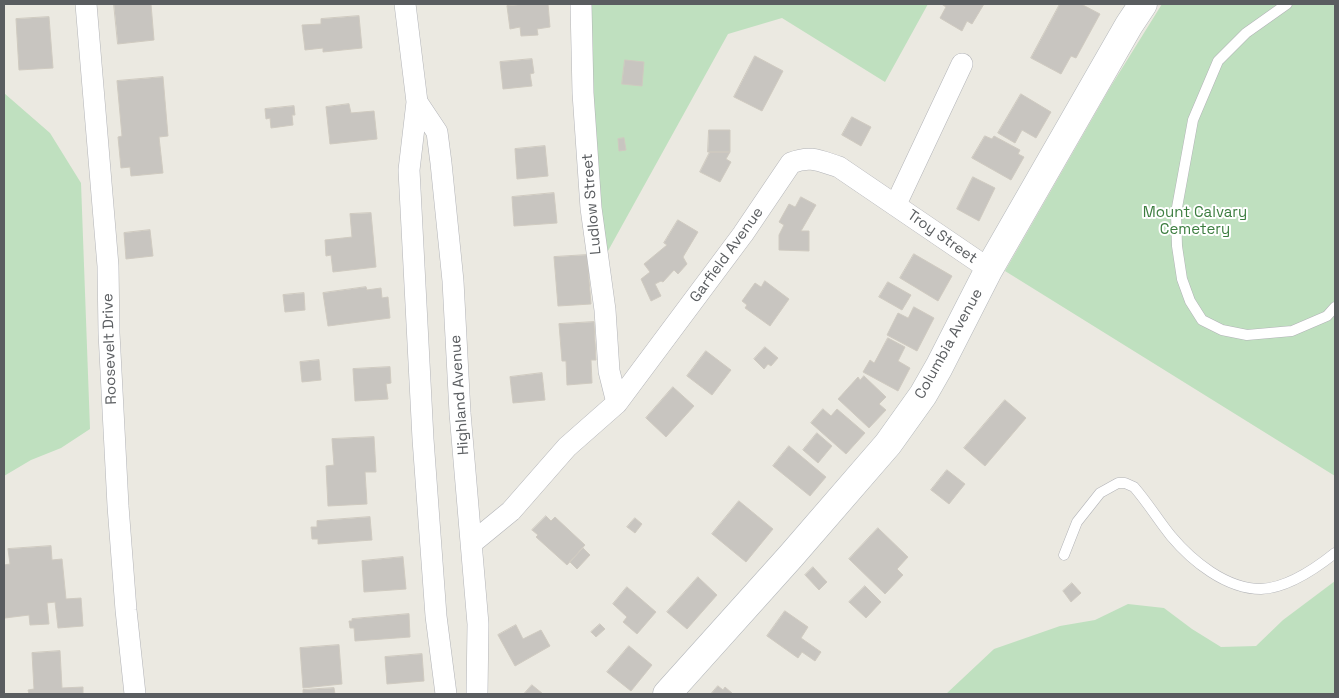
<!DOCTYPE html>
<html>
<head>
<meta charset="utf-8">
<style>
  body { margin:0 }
  #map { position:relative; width:1339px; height:698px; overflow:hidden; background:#ebe9e1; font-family:"Space Grotesk",sans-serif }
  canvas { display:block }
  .frame { position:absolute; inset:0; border:5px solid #5a5d60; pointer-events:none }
</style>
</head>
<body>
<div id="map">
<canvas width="1339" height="698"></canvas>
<div class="frame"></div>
</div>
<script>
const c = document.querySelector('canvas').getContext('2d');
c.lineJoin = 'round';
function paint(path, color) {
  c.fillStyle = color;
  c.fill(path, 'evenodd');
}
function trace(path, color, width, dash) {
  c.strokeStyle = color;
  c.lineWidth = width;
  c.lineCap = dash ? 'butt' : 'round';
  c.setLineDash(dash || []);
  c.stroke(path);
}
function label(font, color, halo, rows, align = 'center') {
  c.font = font + ' "Space Grotesk",sans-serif';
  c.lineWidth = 4;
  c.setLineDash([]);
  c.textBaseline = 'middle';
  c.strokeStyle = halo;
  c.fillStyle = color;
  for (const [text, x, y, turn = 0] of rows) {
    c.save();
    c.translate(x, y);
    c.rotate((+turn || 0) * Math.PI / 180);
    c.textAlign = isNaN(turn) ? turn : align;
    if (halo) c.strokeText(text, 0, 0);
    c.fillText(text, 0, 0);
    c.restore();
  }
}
const green = new Path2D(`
  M580 4H928L885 82 782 18 728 34 598 269Z
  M1162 4H1335V476L1005 271 1111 86Z
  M4 93 50 133 81 183 90 429 61 448 31 460 4 476Z
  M1335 581V694H946L994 649 1060 626 1095 620 1128 604 1164 608 1192 629 1221 647 1256 646 1283 620Z`);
const building = new Path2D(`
  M114 4H151L154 40 118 44Z
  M528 4H548L550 27 537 29 538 35 521 36 520 27 510 29 507 6Z
  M944 4H984L972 24 967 21 962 31 940 18 946 7 943 5Z
  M1060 4H1081L1100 14 1076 58 1071 56 1061 74 1031 58Z
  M359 16 362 48 323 52V48L305 50 302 25 321 24V19Z
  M49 17 53 68 19 70 16 19Z
  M755 56 783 71 762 111 734 97Z
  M532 59 534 73 530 74 532 86 503 89 500 62Z
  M625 60 644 62 642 86 622 84Z
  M163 77 168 136 159 137 163 173 131 176 130 167 121 168 118 137 122 136 117 81Z
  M1021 94 1051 112 1036 138 1022 130 1015 143 998 133Z
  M349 104 351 113 374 111 377 139 330 144 326 107Z
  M294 106 295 115H292L293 125 271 128 270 118 266 119 265 109Z
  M852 117 871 127 861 146 842 135Z
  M709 130H730V152H708Z
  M985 136 992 139 994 136 1020 150 1018 154 1024 157 1011 180 972 158Z
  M624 138 626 150 619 151 618 139Z
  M545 146 548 176 517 179 515 149Z
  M710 152H730L726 159 731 162 720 182 700 172Z
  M973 177 995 188 979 221 957 209Z
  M554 193 557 223 514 226 512 197Z
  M801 197 816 205 801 231H809V251L779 250V235L784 225 779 222 789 204 795 207Z
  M371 213 376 267 333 272 331 255 326 256 325 240 352 237 350 214Z
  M678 220 698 232 683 257 687 264 678 274 674 270 663 282 661 281 655 284 661 296 651 301 641 279 650 272 644 264 667 245 664 243Z
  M150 230 153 256 126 259 124 233Z
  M914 254 952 276 938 301 900 278Z
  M587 255 591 304 558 306 554 257Z
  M765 281 789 299 770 326 745 308 747 305 742 301 755 283 761 287Z
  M888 282 911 295 902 310 879 297Z
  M366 287 367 290 381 288 382 298 388 297 390 318 328 326 323 293Z
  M304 293 305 310 285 312 283 295Z
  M914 307 934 318 917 351 887 335 898 313 908 318Z
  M594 322 596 360H591L592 383 567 385 566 361H562L559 324Z
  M888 338 905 347 898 361 910 368 898 391 863 372 870 360 874 363Z
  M765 347 778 358 771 366 768 364 764 369 754 359Z
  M706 351 731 370 712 395 687 376Z
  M319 360 321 380 302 382 300 362Z
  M390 367 391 383 386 384 388 399 355 401 353 369Z
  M542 373 545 400 513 403 510 377Z
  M864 376 886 397 879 404 886 410 869 428 838 399 858 377 860 380Z
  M673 387 694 406 666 437 646 418Z
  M1005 400 1026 418 985 466 964 448Z
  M823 409 831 416 837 409 865 433 846 454 811 423Z
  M817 433 832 446 818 463 803 450Z
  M374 437 376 472H365L367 504 328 506 326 466 334 465 332 439Z
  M789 446 826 477 810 496 773 466Z
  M947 470 965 484 949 504 931 490Z
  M739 501 773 529 746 562 712 534Z
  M546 516 551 521 555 517 585 545 567 565 536 537 538 535 532 530Z
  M370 517 372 540 318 544V539H312L311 527H317V521Z
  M635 518 642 524 635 533 627 527Z
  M878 528 908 557 897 569 903 575 885 594 849 559Z
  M51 546 52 560 62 559 66 599 81 598 83 626 58 628 55 602 47 603 49 624 30 625 29 615 5 618 4 565 10 564 8 549Z
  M583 548 590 555 577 569 570 562Z
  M403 557 406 589 364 592 362 561Z
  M813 567 827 582 819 590 805 575Z
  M698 577 717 595 687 629 667 612Z
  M1072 583 1081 593 1071 602 1063 591Z
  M865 586 881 602 866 618 849 602Z
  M627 587 656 612 637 634 623 622 627 617 613 604Z
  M785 611 808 627 801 638 821 652 815 661 802 652 798 658 767 636Z
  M409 614 410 637 355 641 354 628H350L349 621H352V619Z
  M600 624 605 629 596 637 591 632Z
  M516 625 523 639 541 630 550 646 515 666 498 635Z
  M339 645 342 684 303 688 300 648Z
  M629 646 652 665 631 691 607 672Z
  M60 651 62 688 83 687V694H29L28 690 34 689 32 653Z
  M422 654 424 681 387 684 385 657Z
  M532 685 543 694H524Z
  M718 686 723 690 725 687 733 694H711Z
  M334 688 335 694H303V690Z`);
const lane = new Path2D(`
  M1287 4 1246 33 1218 61 1193 120 1176 213 1177 246 1182 279 1190 301 1202 320 1222 330 1247 335 1292 331 1327 316 1335 307
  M1064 555 1077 522 1100 493 1118 483H1125L1134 487C1148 503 1158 520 1171 536 1192 561 1226 589 1261 589 1287 588 1315 569 1335 553`);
const street = new Path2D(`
  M86 4 108 266 109 333 118 506 126 610 135 694
  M405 4 417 102 409 170 423 439 436 616 446 694
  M581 4 583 93 591 208 605 310 609 371 617 403
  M417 102 437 132 441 163 453 281 460 413 478 624 477 694
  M896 204 962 64
  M472 543 511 511 567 447 617 403 743 234 791 163C810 155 820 161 839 167L989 269`);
const secondary = new Path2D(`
  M667 694 791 556 888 444 923 395 939 367 989 269 1129 25 1143 4`);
const streetNames = [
  ["Ludlow Street",592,204,-95],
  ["Troy Street",942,237,35],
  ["Garfield Avenue",727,255,-54],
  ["Columbia Avenue",949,344,-61],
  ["Roosevelt Drive",110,349,-92],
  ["Highland Avenue",460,395,-94]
];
const parkNames = [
  ["Mount Calvary",1195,213],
  ["Cemetery",1195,230]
];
paint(green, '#bfe0bf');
paint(building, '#c8c5c0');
trace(building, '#cfcac0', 1);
trace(lane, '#b2b3b7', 11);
trace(street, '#b2b3b7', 22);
trace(secondary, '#b3b6ba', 29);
trace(lane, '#fff', 10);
trace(street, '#fff', 21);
trace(secondary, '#fff', 28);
label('15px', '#5a5d60', '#fff', streetNames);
label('15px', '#3c7d3f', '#fff', parkNames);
</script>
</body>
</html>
